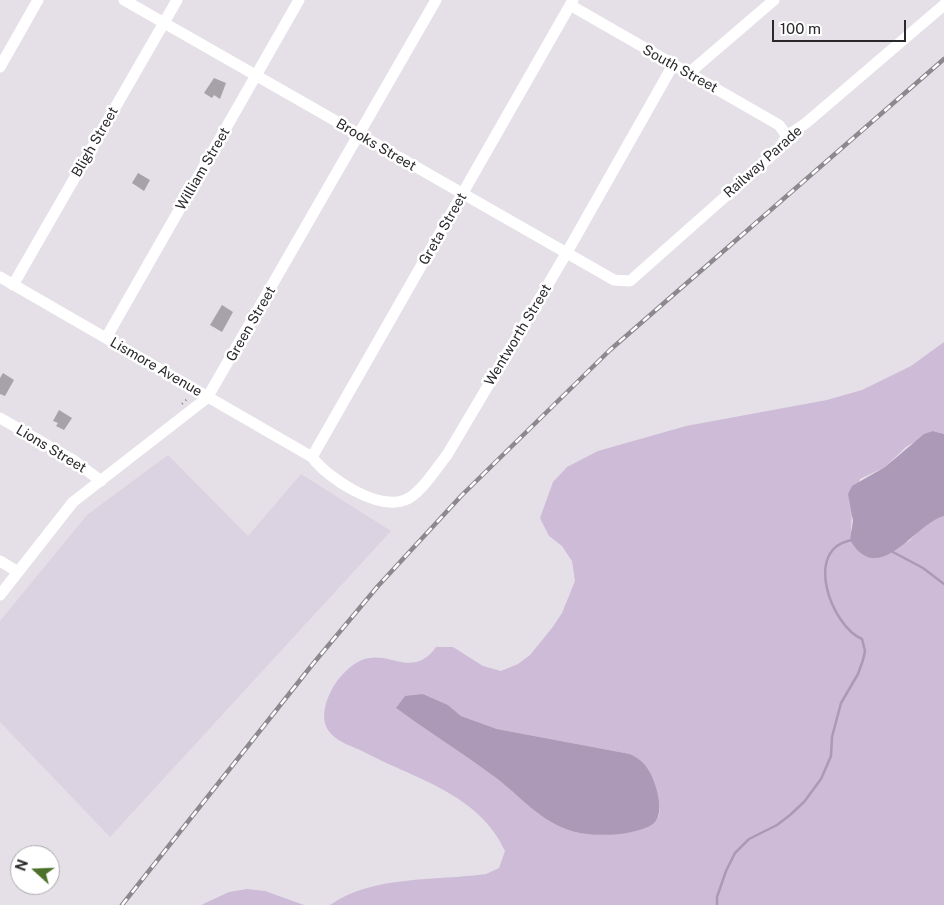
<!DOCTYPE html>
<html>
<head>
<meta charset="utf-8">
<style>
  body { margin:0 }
  #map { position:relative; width:944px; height:905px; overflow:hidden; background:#e5e0e7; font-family:"Public Sans",sans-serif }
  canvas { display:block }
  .north { position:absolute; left:10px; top:845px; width:50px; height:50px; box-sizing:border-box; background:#fff; border:1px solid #aaa9aa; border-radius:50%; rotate:290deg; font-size:14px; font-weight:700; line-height:20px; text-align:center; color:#2a282b }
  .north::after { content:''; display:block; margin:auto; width:18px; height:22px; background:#4c712a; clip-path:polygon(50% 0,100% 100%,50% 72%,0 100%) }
  .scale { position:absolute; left:772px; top:20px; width:134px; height:22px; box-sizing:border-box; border:2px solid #2a282b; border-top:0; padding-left:6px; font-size:15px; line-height:18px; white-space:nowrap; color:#2a282b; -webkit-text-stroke:4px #fff; paint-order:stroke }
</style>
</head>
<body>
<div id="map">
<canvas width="944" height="905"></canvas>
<div class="north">N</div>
<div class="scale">100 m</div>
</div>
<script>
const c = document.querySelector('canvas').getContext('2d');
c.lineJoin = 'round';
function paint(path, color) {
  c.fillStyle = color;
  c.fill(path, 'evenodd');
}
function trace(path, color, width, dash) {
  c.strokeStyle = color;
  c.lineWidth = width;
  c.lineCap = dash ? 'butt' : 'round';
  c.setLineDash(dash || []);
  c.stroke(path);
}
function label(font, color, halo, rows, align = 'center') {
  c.font = font + ' "Public Sans",sans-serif';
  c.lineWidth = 5;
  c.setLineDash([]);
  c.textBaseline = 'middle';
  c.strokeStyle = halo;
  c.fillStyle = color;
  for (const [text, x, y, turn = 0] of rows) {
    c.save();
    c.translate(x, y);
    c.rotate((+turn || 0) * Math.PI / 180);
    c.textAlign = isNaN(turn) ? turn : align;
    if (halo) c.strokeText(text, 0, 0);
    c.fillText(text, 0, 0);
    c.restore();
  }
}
const built = new Path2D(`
  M168 455 248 536 301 474 391 531 110 837 0 722V621L87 515Z`);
const green = new Path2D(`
  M944 342V434L933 431 906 447 885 467 860 479 852 512 851 530 877 557 909 541 927 523 944 516V905H330C373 875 435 881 486 874L499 868 505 851C479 793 412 778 360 750 349 745 335 741 328 730 317 713 332 684 345 672 377 639 401 675 425 658 429 656 433 651 436 647H453L483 666 501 671 518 664 530 655 552 628 562 613 575 581 572 561 562 546 549 536 540 518 553 482 567 467 598 451 686 426 827 400 862 390 911 366ZM423 694 448 705 461 716 497 729 630 754C646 763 650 772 654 789 657 797 661 806 659 815 654 837 593 836 575 832 540 823 520 795 492 775 461 752 427 731 396 708Z
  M247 889 265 891 304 905H201L229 892Z`);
const water = new Path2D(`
  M933 431 944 434V516C914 524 879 589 850 540L853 521 848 494 852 486 885 467 924 434Z
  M423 694 448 705 461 716 497 729 630 754C638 758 645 763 649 771 656 782 666 815 653 824 635 836 596 837 575 832 540 823 520 795 492 775 461 752 427 731 396 708L405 696Z`);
const stream = new Path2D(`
  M891 551 923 568 944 584
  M717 905V897L726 871 735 853 749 839 777 825 790 815 804 802 821 779 831 756 832 737 841 703 858 674 863 660 865 651 862 639C831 626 802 547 853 540`);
const building = new Path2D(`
  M214 78 226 83 220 99 214 95 212 98 204 93Z
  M138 173 150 180 144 191 132 183Z
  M222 305 233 312 222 332 210 325Z
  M3 373 14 380 5 396 0 394V378Z
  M59 410 72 418 64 430 56 426 58 423 53 421Z`);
const path = new Path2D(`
  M182 404 189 397`);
const minor = new Path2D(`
  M124 0 614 280 630 281 779 149 787 136 806 123 944 5
  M570 5 779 125 787 136
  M0 67 38 0
  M689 73 774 0
  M0 277 312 457C327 478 378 511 405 500 420 495 437 467 447 455L566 254 673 65
  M13 285 177 0
  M106 338 299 0
  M0 418 73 460 101 481
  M312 457 573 0
  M0 561 18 572
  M0 595 73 502 207 398 436 0`);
const rail = new Path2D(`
  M122 905 312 665 378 586 462 495 610 350 944 59`);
const streetNames = [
  ["South Street",680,69,29],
  ["Bligh Street",95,142,-60],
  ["Brooks Street",376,145,30],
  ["Railway Parade",763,162,-42],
  ["William Street",203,169,-60],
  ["Greta Street",443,229,-60],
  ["Green Street",251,324,-60],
  ["Wentworth Street",518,335,-59],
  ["Lismore Avenue",156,367,30],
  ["Lions Street",51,449,31]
];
paint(built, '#dbd3e1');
paint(green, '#cdbbd8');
paint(water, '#ab99b7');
trace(stream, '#ab99b7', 2.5);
paint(building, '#a6a2a8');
trace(path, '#837f84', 2, [1, 4]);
trace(minor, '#fff', 11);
trace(rail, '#8c898e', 4.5);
trace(rail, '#fff', 2.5, [8]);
label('14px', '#2a282b', '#fff', streetNames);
</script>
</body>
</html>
